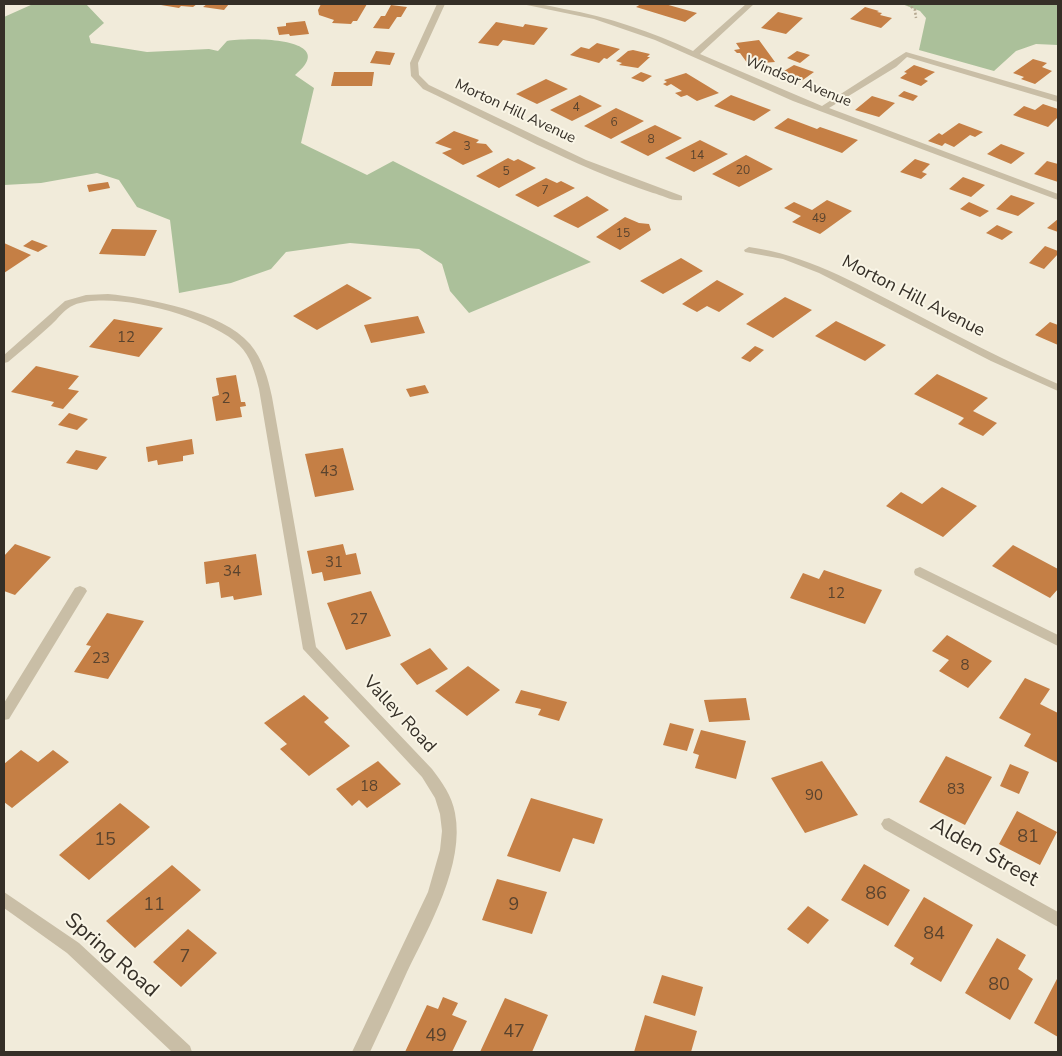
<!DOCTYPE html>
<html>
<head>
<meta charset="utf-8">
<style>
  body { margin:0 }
  #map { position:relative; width:1062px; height:1056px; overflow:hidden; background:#f1ebda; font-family:"Nunito Sans",sans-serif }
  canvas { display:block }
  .frame { position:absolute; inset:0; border:5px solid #352f27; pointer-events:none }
</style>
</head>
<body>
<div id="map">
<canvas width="1062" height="1056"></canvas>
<div class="frame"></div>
</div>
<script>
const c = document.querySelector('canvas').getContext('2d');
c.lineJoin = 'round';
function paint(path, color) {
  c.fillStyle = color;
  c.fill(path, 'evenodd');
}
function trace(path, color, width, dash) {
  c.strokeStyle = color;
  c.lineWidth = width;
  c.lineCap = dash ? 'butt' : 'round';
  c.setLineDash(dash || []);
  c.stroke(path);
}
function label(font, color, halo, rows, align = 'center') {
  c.font = font + ' "Nunito Sans",sans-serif';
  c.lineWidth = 4;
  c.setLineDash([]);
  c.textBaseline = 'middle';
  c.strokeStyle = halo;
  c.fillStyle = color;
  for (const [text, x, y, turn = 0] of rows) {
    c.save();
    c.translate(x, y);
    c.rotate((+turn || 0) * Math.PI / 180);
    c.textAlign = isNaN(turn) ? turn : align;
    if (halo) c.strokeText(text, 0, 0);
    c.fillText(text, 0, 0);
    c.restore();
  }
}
const green = new Path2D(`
  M33 4H86L104 23 89 36 91 43 147 52 209 49 218 51 227 41C248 37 342 37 295 75L314 88 301 143 367 175 393 161 591 262 469 313 450 291 442 264 419 249 350 243 286 252 271 269 231 283 179 293 170 220 137 207 119 180 97 173 41 183 4 185V17Z
  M902 4H1058V45L1036 44 1016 51 994 71 919 50 926 18 920 11Z`);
const building = new Path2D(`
  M155 4H197L193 7 181 6 179 8Z
  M207 4H229L224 10 203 7Z
  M321 4H367L357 21H353L351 24 332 23 334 20 319 15 318 10Z
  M641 4H665L697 13 685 22 636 7Z
  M391 5 407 7 401 17H397L389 29 373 28 381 16H385Z
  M865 7 879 11 877 12 882 13 880 15 892 18 881 28 850 19Z
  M778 12 803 18 786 34 761 28Z
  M305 21 309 34 290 36 289 34 279 35 277 27 286 26V23Z
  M496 22 523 27 525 24 548 28 534 45 503 40 498 46 478 43Z
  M759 40 775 62 748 64 740 53H737L734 50 740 49 736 43Z
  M597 43 620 49 607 59 604 58 599 63 570 55 581 47 589 49Z
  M633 50 650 54 647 57H650L638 68 619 65 622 63 616 61 628 51Z
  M376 51 395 53 390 65 370 63Z
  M797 51 810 55 800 63 787 58Z
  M1033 59 1047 63 1042 67 1052 71 1035 84 1021 79 1024 77 1013 73Z
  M794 65 814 72 800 82 779 74Z
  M914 65 935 72 924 79 928 81 921 86 900 78 907 73 904 72Z
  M334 72H374L372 86H331Z
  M641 72 652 76 643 82 631 78Z
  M686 73 719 93 697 101 687 95 681 97 675 93 682 91 671 84 667 86 663 84 667 82 664 80Z
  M546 79 568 89 537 104 516 94Z
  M904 91 918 96 913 101 898 96Z
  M580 95 602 106 572 121 550 110Z
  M731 95 771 110 754 121 714 106Z
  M872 96 895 103 879 117 855 110Z
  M1043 104 1058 109V117L1048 127 1013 115 1024 106 1035 110Z
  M616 108 644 121 611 139 584 126Z
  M788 118 817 129 820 127 858 140 842 153 774 128Z
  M959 123 983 132 975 137 970 135 954 147 945 143 942 146 928 141 939 133 942 135Z
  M655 125 682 138 648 156 620 142Z
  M454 131 479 140 476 143 486 144 493 152 463 165 442 153 452 149 435 143Z
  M700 140 728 154 694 172 665 158Z
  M1001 144 1025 153 1011 164 987 154Z
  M746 155 773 169 739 187 712 174Z
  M508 158 514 161 518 159 536 168 499 188 476 176Z
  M915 159 930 164 922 172 927 174 921 179 900 172Z
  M1047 161 1058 164V182L1034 174Z
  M963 177 985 185 971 197 949 189Z
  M546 178 557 183 561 181 575 188 538 207 515 195Z
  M108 182 110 188 89 192 87 185Z
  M1011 195 1035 203 1018 216 996 209Z
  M587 196 609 210 578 228 553 216Z
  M827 200 852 211 820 234 792 222 801 216 784 208 794 202 812 210Z
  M969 202 989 211 980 217 960 209Z
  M625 217 639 223 649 224 651 230 620 250 596 237Z
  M1058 219V232L1047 228Z
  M997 225 1013 232 1002 240 986 233Z
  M112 229 157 230 145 256 99 254Z
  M32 240 48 246 38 252 23 246Z
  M4 243 31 255 4 273Z
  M1045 246 1058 251V254L1044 269 1029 263Z
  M681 258 703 271 663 294 640 281Z
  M717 280 744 294 719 312 707 306 697 312 682 304Z
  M347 284 372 298 317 330 293 316Z
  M785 297 812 310 773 338 746 324Z
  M418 316 425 333 371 343 364 325Z
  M114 319 163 328 139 357 89 347Z
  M836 321 886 345 865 361 815 336Z
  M1050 322 1058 325V345L1035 335Z
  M755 346 764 350 750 362 741 358Z
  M36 366 79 376 68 389 79 391 63 409 51 406 54 402 11 392Z
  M937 374 988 398 973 411 997 423 983 436 958 424 964 418 914 394Z
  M236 375 241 402H245L246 406 240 407 242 417 216 421 212 397 219 395 216 378Z
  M425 385 429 393 410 397 406 389Z
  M69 413 88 419 77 430 58 425Z
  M192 439 194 454 183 456V461L158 465 157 460 148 462 146 447Z
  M343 448 354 490 315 497 305 454Z
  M76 450 107 457 97 470 66 463Z
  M942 487 977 506 943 537 886 506 901 492 922 504Z
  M15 544 51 557 15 595 4 591V556Z
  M343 544 346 555 356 553 361 574 324 581 322 572 312 574 307 551Z
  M1013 545 1058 569V589L1050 598 992 566Z
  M256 554 262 595 234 600 233 596 221 598 219 582 206 584 204 562Z
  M824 570 882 590 865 624 790 598 803 573 819 579Z
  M371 591 391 636 346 650 327 603Z
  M107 613 144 621 108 679 74 672 91 646 86 645Z
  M947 635 992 661 968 688 939 671 949 660 932 651Z
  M430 648 448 669 417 685 400 664Z
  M468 666 500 690 467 716 435 691Z
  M1025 678 1050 689 1040 704 1058 713V763L1024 746 1031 734 999 718Z
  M521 690 567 702 559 721 538 715 541 709 515 703Z
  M304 695 329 718 324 722 350 746 309 776 280 749 287 744 264 723Z
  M746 698 750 720 709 722 704 700Z
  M670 723 694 729 687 751 663 745Z
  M701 730 746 741 736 779 695 768 699 755 693 753Z
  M21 750 38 762 53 750 69 762 12 808 4 802V764Z
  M946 756 992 777 965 825 919 802Z
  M378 761 401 784 367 808 359 800 352 806 336 789Z
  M822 761 858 815 805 833 771 778Z
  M1010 764 1029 772 1019 794 1000 786Z
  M531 798 603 819 594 844 573 838 560 872 507 856Z
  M120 803 150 827 89 880 59 855Z
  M1017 811 1057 832 1040 865 999 844Z
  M864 864 910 890 888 926 841 900Z
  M172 865 201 890 135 948 106 921Z
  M497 879 547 892 532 934 482 920Z
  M924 897 973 925 941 982 910 964 914 958 894 946Z
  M808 906 829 920 808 944 787 929Z
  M188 929 217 953 181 987 153 962Z
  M997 938 1026 955 1018 969 1033 979 1010 1020 965 993Z
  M662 975 703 987 695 1016 653 1003Z
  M1058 977V1037L1034 1023Z
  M443 997 458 1003 452 1015 467 1021 452 1052H405L427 1005 438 1009Z
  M505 998 548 1015 532 1052H480Z
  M645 1015 697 1031 691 1052H634Z`);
const path = new Path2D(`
  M908 4 915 10 916 18`);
const minor = new Path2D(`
  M437 4H445L418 63 419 75 429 85 586 160 682 196V200C673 202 662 195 653 193 573 166 499 125 423 89L411 76 410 63Z
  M522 4C536 3 550 6 564 9 609 17 652 32 693 51L746 4H754L700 54 822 106 906 52 1058 96V102L907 57 896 67 829 108 1058 194V200L793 101 655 40 594 19Z
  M749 247C806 255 854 282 904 308 955 335 1006 361 1058 384V391L991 361 819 273 783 259 745 252 744 250Z
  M108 294C148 298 223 312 250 344 263 360 268 378 272 397L316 647 432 769C442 782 452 796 455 813 465 864 429 927 407 972 395 999 382 1026 370 1052H352L428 892 440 850 442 831 440 814 435 798 422 777 303 649 259 389C255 374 251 356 239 345 209 316 112 290 74 305 64 309 58 319 51 325 37 338 22 350 8 362L4 363V355L65 301 86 295Z
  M920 567 1058 635V646L915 575 914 572 915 569Z
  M80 586 85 588 87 591 9 719 4 720V703L75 588Z
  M889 818 1058 912V927L884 829 881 824 884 819Z
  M4 892 79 943 190 1046 192 1052H172L67 953 4 908Z`);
const farNumbernames = [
  ["4",576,108],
  ["6",614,123],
  ["8",651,140],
  ["3",467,147],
  ["14",697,156],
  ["20",743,171],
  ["5",506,172],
  ["7",545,191],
  ["49",819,219],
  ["15",623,234]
];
const farStreetnames = [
  ["Windsor Avenue",798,82,22],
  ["Morton Hill Avenue",515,112,25]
];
const numberNames = [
  ["12",126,338],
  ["2",226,399],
  ["43",329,472],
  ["31",334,563],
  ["34",232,572],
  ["12",836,594],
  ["27",359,620],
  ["23",101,659],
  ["8",965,666],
  ["18",369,787],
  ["83",956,790],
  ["90",814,796]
];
const streetNames = [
  ["Morton Hill Avenue",913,297,27],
  ["Valley Road",399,715,47]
];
const nearNumbernames = [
  ["81",1028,838],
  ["15",105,841],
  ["86",876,895],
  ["11",154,906],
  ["9",514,906],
  ["84",934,935],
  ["7",185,958],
  ["80",999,986],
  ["47",514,1033],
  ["49",436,1037]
];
const nearStreetnames = [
  ["Alden Street",984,853,29],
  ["Spring Road",111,956,41]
];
paint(green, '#abc09a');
paint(building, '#c57f45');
trace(path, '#b5a891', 2.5, [2, 2]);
paint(minor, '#c9bea6');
label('12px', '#59432e', null, farNumbernames);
label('15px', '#352f27', '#f9f5e6', farStreetnames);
label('15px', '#59432e', null, numberNames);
label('18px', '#352f27', '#f9f5e6', streetNames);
label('18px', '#59432e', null, nearNumbernames);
label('21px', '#352f27', '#f9f5e6', nearStreetnames);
</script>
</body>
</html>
